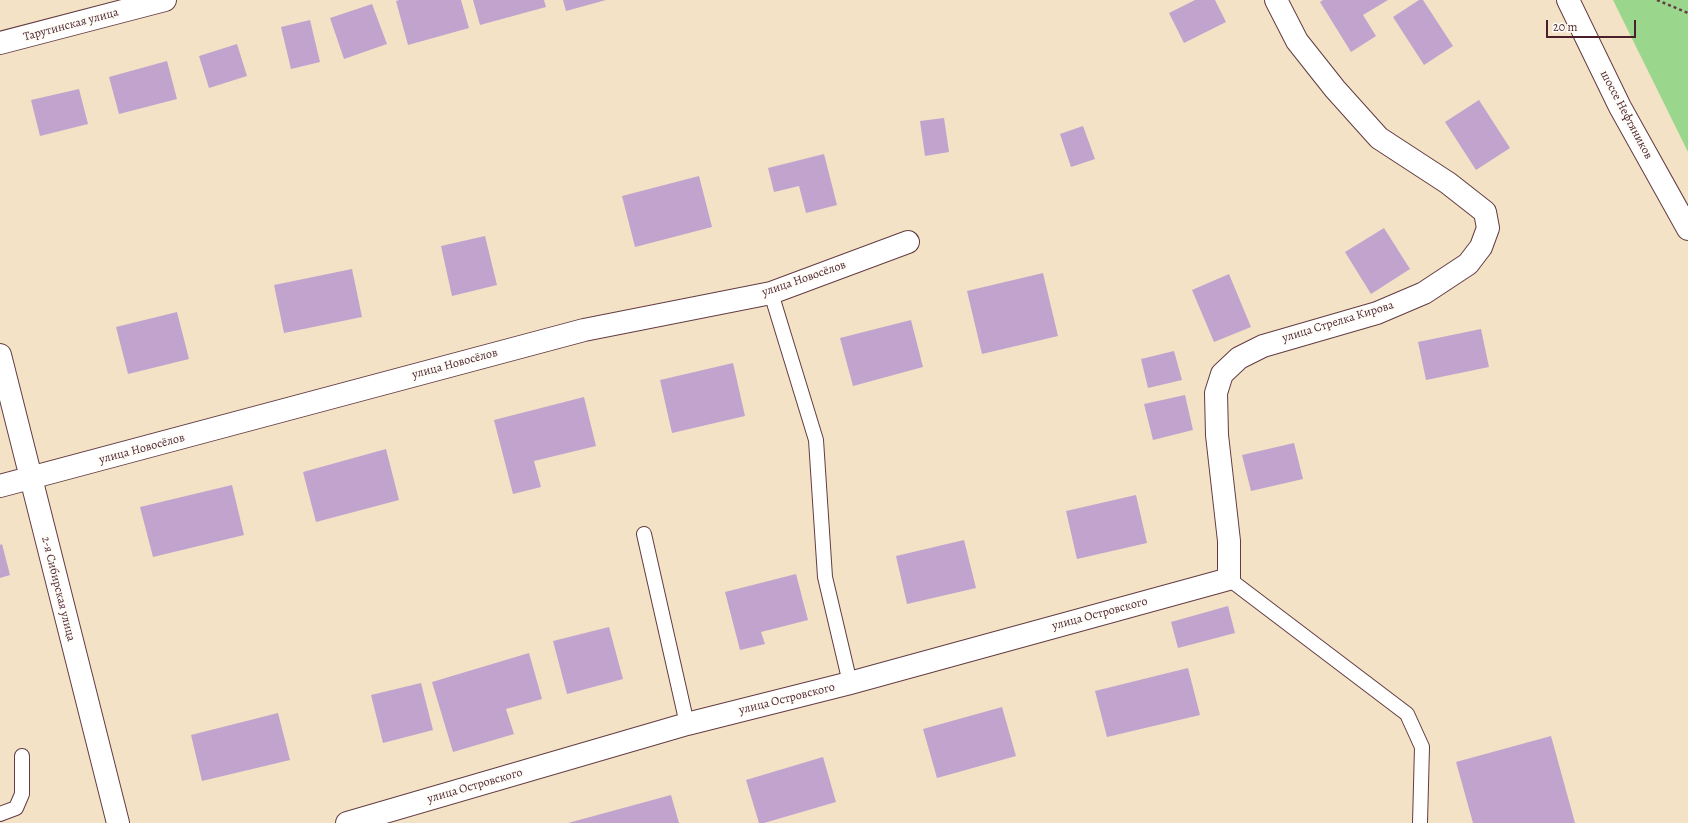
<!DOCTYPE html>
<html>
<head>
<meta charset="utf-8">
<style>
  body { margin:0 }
  #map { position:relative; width:1688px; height:823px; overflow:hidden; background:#f3e2c6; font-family:Alegreya,serif }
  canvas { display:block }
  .scale { position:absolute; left:1546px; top:20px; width:90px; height:18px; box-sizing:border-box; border:2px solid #4a1f2b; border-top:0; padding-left:5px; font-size:12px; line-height:14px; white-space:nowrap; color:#4a1f2b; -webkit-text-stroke:3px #fdfcf7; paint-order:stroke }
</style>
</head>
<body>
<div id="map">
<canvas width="1688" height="823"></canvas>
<div class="scale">20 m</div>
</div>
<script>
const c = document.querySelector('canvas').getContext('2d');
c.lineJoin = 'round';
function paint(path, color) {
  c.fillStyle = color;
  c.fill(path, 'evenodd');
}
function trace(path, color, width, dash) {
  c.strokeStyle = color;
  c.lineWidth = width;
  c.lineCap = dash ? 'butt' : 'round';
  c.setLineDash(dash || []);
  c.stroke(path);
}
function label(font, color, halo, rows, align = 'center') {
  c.font = font + ' Alegreya,serif';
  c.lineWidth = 4;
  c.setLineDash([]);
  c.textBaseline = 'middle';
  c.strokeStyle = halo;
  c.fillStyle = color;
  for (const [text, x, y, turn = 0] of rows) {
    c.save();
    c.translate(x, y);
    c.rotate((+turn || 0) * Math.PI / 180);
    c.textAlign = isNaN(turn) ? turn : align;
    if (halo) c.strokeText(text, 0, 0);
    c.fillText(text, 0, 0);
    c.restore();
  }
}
const green = new Path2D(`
  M1613 0H1688V152Z`);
const building = new Path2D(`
  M399 0H461L469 28 408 45 396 1Z
  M473 0H544L546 7 480 25Z
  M563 0H606L566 11Z
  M1195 0H1215L1226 22 1184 43 1169 13Z
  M1323 0H1388L1363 15 1376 36 1351 52 1320 2Z
  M1419 0H1423L1453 46 1424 65 1393 17Z
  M372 4 387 44 344 59 330 18Z
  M310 20 320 62 291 69 281 27Z
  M237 44 247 76 209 88 199 56Z
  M167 61 177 99 119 114 109 77Z
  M79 89 88 124 40 136 31 100Z
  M1479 100 1510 148 1476 170 1445 122Z
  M944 118 949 152 925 156 920 121Z
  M1083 126 1095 159 1071 167 1060 134Z
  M824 154 837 205 806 213 799 186 774 192 768 168Z
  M699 176 712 227 635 247 622 196Z
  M1384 228 1410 269 1371 294 1345 252Z
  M485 236 497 285 452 296 441 246Z
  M352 269 362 317 284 333 274 285Z
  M1043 273 1058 336 982 354 967 291Z
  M1229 274 1251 327 1214 342 1192 290Z
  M177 312 189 359 128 374 116 327Z
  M911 320 923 367 853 386 840 338Z
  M1481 329 1489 367 1426 380 1418 342Z
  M1174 351 1182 380 1148 388 1141 359Z
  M733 363 745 416 672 433 660 380Z
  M1185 395 1193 430 1153 440 1144 404Z
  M584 397 596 446 534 461 541 487 513 494 494 420Z
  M1294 443 1303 479 1251 491 1242 455Z
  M386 449 399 500 316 522 303 472Z
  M232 485 244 535 153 557 140 507Z
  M1136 495 1147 543 1077 559 1066 511Z
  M964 540 976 588 907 604 896 556Z
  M2 544 10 575 0 578V545Z
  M796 574 808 620 761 632 765 644 740 650 725 592Z
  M1228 606 1235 633 1178 648 1171 622Z
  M609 627 623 679 567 694 553 641Z
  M529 653 542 699 506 709 514 734 453 752 432 682Z
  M1188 668 1200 715 1107 737 1095 691Z
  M421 683 433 730 383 743 371 695Z
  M1002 707 1016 756 937 778 923 729Z
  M278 713 290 760 202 781 191 735Z
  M1551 736 1575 823H1473L1456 762Z
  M823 757 836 802 764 823H759L746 780Z
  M671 795 679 823H568Z`);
const path = new Path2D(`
  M1657 0 1688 13`);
const lane = new Path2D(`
  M771 293 816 440 825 577 850 683
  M644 534 687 724
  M1229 579 1407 714 1422 747 1420 823
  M0 814 16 808 22 794V756`);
const street = new Path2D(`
  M0 43 165 0
  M0 355 118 823
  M0 486 584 330 771 293 908 242
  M347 823 687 724 850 683 1229 579V541L1217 435 1216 393 1222 374 1239 358 1263 346 1377 313 1424 293 1468 264 1481 247 1488 228 1485 212 1448 183 1379 138 1335 89 1297 41 1276 0`);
const secondary = new Path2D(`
  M1568 0 1620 107 1688 229`);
const streetNames = [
  ["Тарутинская улица",71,25,-15],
  ["шоссе Нефтяников",1626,115,62],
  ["улица Новосёлов",804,279,-19],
  ["улица Стрелка Кирова",1338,322,-17],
  ["улица Новосёлов",455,364,-15],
  ["улица Новосёлов",142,449,-15],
  ["2-я Сибирская улица",58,589,76],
  ["улица Островского",1100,614,-15],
  ["улица Островского",787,699,-14],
  ["улица Островского",475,786,-16]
];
paint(green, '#9ad78d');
paint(building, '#c2a3ce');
trace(lane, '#633c42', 16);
trace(street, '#633c42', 24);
trace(secondary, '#633c42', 24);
trace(path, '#633c42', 2.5, [3, 3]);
trace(lane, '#fff', 14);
trace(street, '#fff', 22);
trace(secondary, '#fff', 22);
label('12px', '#4a1f2b', '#fdfcf7', streetNames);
</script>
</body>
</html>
